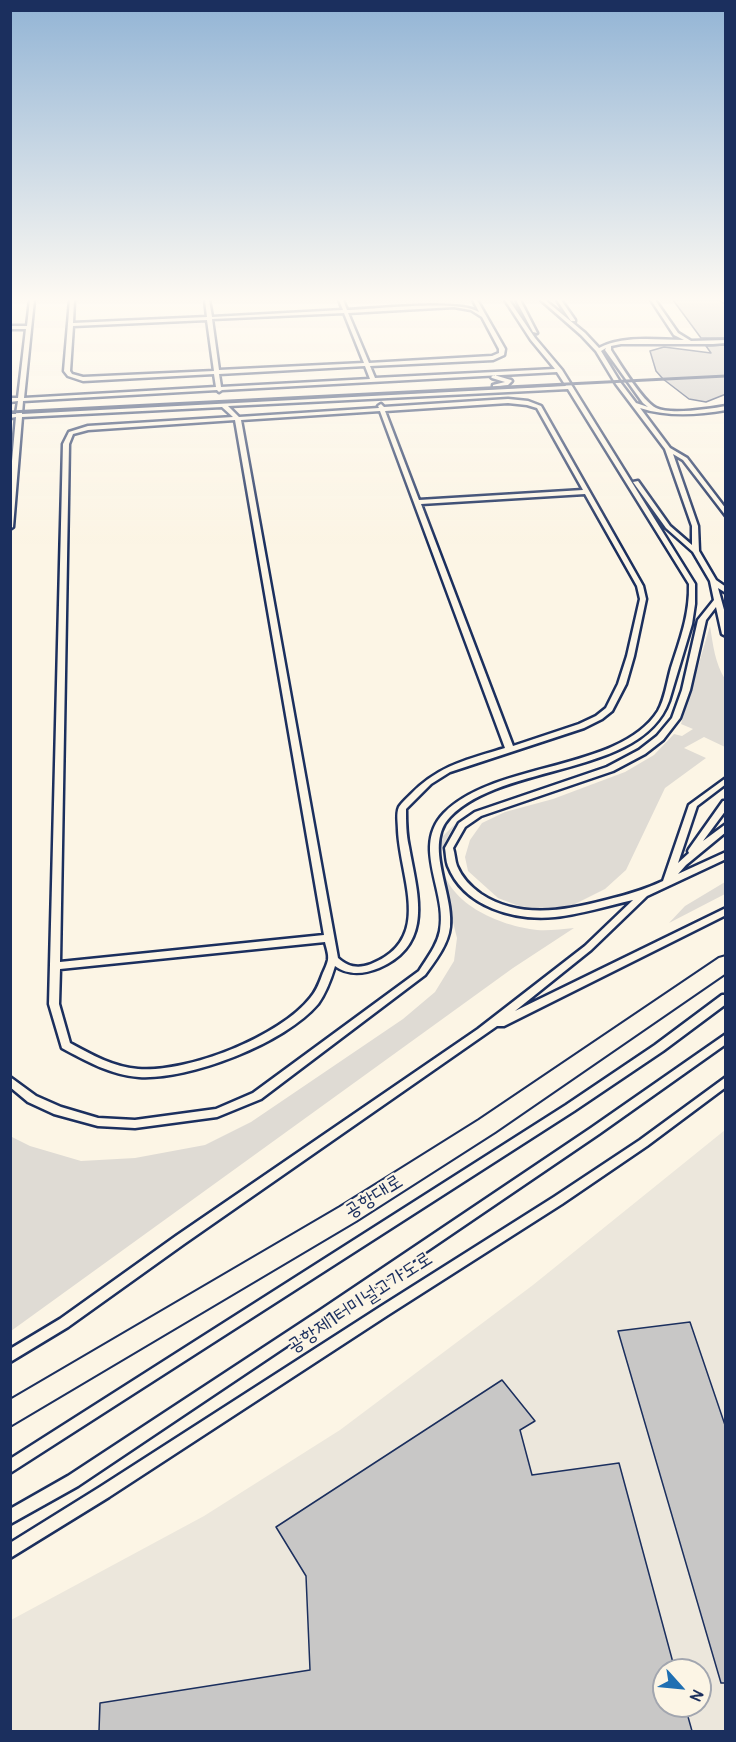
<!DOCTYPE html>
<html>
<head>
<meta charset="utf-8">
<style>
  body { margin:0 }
  #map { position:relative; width:736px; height:1742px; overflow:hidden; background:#fcf5e5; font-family:Pangolin,sans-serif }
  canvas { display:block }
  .frame { position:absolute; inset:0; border:12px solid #1b2f5e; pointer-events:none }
  .north { position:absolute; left:652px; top:1658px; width:60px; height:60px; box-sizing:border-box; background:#fcf5e5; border:2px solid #a2a6af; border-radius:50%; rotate:117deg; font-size:16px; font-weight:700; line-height:24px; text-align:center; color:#1b2f5e }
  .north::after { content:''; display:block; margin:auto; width:21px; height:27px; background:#1f6fb2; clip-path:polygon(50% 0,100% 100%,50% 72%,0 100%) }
</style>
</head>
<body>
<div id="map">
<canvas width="736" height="1742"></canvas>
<div class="frame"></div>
<div class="north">N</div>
</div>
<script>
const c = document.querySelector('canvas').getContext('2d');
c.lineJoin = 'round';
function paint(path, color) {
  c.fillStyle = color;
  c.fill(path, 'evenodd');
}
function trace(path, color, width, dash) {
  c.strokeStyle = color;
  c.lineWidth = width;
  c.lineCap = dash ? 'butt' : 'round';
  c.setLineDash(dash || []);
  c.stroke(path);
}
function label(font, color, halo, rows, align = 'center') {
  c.font = font + ' Pangolin,"Poor Story",sans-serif';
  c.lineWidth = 4.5;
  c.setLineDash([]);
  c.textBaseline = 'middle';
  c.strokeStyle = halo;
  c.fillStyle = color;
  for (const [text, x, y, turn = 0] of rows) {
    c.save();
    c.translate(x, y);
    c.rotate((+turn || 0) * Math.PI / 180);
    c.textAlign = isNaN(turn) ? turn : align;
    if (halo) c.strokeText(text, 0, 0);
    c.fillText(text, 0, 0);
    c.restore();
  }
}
const built = new Path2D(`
  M725 1130V1731L11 1732V1620L204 1516 340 1430 533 1285ZM664 1670H700V1706H664Z`);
const green = new Path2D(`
  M710 626C713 645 715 663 725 679V747L704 737 684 748 706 758 665 788 626 870 605 889 571 906 541 909 519 906 498 898 468 871 465 857 470 840 482 823 505 812 553 799 625 772 654 755 674 734 682 736 693 729 681 724Z
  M455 824C450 834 441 846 441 858 443 903 500 926 537 930 549 931 562 929 574 928L513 968 11 1331 10 1136 30 1146 81 1161 135 1158 205 1145 251 1122 403 1019 435 992 454 961 457 938 450 910 438 884 436 849 443 836Z
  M725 882V894L669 923 685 906Z`);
const building = new Path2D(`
  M673 300H719L726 305V338H701Z
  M726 345V394L706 402 689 399 663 379 656 371 650 351 664 347 711 353 706 346Z
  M690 1322 726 1428V1683H721L618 1331Z
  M502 1380 535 1421 520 1430 532 1475 619 1463 675 1670H664V1706H685L692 1731H99L100 1703 310 1670 306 1576 276 1527Z`);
const lane = new Path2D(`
  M30 300H34L24 398 216 387 214 374 83 381 68 376 64 371 70 300H74L73 323 207 317 205 300H209L212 317 343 310 339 300H343L347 310C374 309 460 299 479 312L473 300H477L505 349 504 355 493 360 370 366 375 378 555 369 531 340 505 300H509L535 338 562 370 695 584V604L692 624 669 701C642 777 503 762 450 817 423 845 454 893 450 927 448 945 435 961 425 975L261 1099 217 1117 135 1128 98 1126 54 1114 28 1102 10 1087V1077L36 1096 61 1107 98 1118 135 1120 216 1109 253 1093 419 971C427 958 437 946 440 931 448 892 411 847 444 813 495 761 619 772 658 711 665 699 667 682 671 668 680 640 690 614 689 584L568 389 228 406 239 417 379 408 378 406 381 404 384 407 508 399 528 401 541 406 643 586 646 599 634 656 626 684 612 711 602 719 584 728 450 772 431 784 406 809C406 822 406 834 409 847 417 893 435 944 379 968 364 974 349 976 335 966 331 979 326 993 318 1004 285 1043 190 1080 139 1077 111 1075 86 1061 62 1048L49 1004 63 444 69 432 88 426 233 417 222 407 22 417 13 527 10 529V483L16 417 10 418V414H16L18 401 10 402V398H18L26 329H10V326H27ZM454 307 471 310 482 317 499 349V353L492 356 369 363 348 313ZM344 313 364 363 219 370 212 319ZM207 320 214 371 83 377 72 374 70 371 73 326ZM365 366 370 379 221 387 219 374ZM557 372 566 386 22 414 23 401 217 390 219 392 222 390ZM508 403 527 405 537 408 583 490 419 500 385 411ZM380 411 505 748C469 759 439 765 411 794 407 798 402 802 399 807 396 813 398 823 398 830 400 879 434 939 371 964 358 969 348 967 338 958L241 420ZM235 420 324 935 60 962 69 444 73 434 88 430ZM585 494 637 586 640 599 627 656 618 684 606 708 596 716 579 724 513 746 421 504ZM325 942C326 947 329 954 328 960 327 964 325 969 323 973 320 981 317 990 311 997 280 1037 187 1073 138 1069 113 1067 92 1055 70 1043L59 1004 60 969Z
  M516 300H520L537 333 533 332Z
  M541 300H545L585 333 599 348C623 335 657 340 684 340L674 335 651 300H655L678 333 691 341 726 340V343L713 344H621L611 346V350C620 364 643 402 656 408 670 415 710 409 726 406V410C697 415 668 417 640 408L670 448 687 458 726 509V516L683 460 673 454 698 526 699 551 716 580 726 587V593L718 588 726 617V636L722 634 716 607 706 620 690 690 680 718 663 740 645 754 613 771 481 816 465 827 453 848C455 854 455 861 457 866 462 878 471 887 481 894 519 919 564 911 606 900 626 895 644 890 663 881L689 805 726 778V784L697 806 678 863 689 853 688 851 689 849 723 801H726V810L703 841 726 824V832L686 865 678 874 726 852V859L647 896 591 950 515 1011 726 908V915L504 1026H497L184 1244 68 1327 10 1362V1349L60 1319 176 1236 478 1029 585 946 633 900C607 906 581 914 555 917 515 921 464 907 448 866 446 861 446 854 445 848L459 823 475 812 607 767 639 750 657 736 672 718 682 690 698 620 714 600 710 581 693 552 666 528 633 482 638 481 670 526 692 545V526L665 449 616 384 596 351 581 335ZM606 348 605 350 643 403 648 407 636 403 620 382 601 351Z
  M557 300H561L575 320V321H571Z
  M494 375 511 380 512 381 508 385 493 387V385L505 382 492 378 491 377Z
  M722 995H726V1004L663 1051 574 1111 10 1473V1459L566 1105 655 1045Z
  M726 1034V1044L599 1134 327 1319 78 1486 10 1524V1509L68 1476 319 1311 591 1128Z
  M726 1077V1087L647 1146 562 1204 388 1315 109 1497 10 1558V1543L100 1487 380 1307 554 1197 640 1140Z`);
const street = new Path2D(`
  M726 956V973L495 1132 356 1221 10 1426V1400L340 1207 479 1120 719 958Z`);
const rail = new Path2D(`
  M10 412 726 376`);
const nearStreetnames = [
  ["공항대로",374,1197,-32],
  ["공항제1터미널고가도로",360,1303,-33]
];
paint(built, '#ece7dc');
paint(green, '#dfdbd4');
paint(building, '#c8c7c6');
trace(building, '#1b2f5e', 1.5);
trace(lane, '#1b2f5e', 5);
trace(street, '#1b2f5e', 4);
paint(lane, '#fcf5e5');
paint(street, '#fcf5e5');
trace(rail, '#1b2f5e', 3);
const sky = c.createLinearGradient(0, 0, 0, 544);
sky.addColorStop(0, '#92b4d5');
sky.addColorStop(0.55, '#fefaf3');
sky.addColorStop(1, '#fefaf300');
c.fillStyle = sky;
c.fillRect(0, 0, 736, 544);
label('20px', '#1b2f5e', '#fcf5e5', nearStreetnames);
</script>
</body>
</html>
